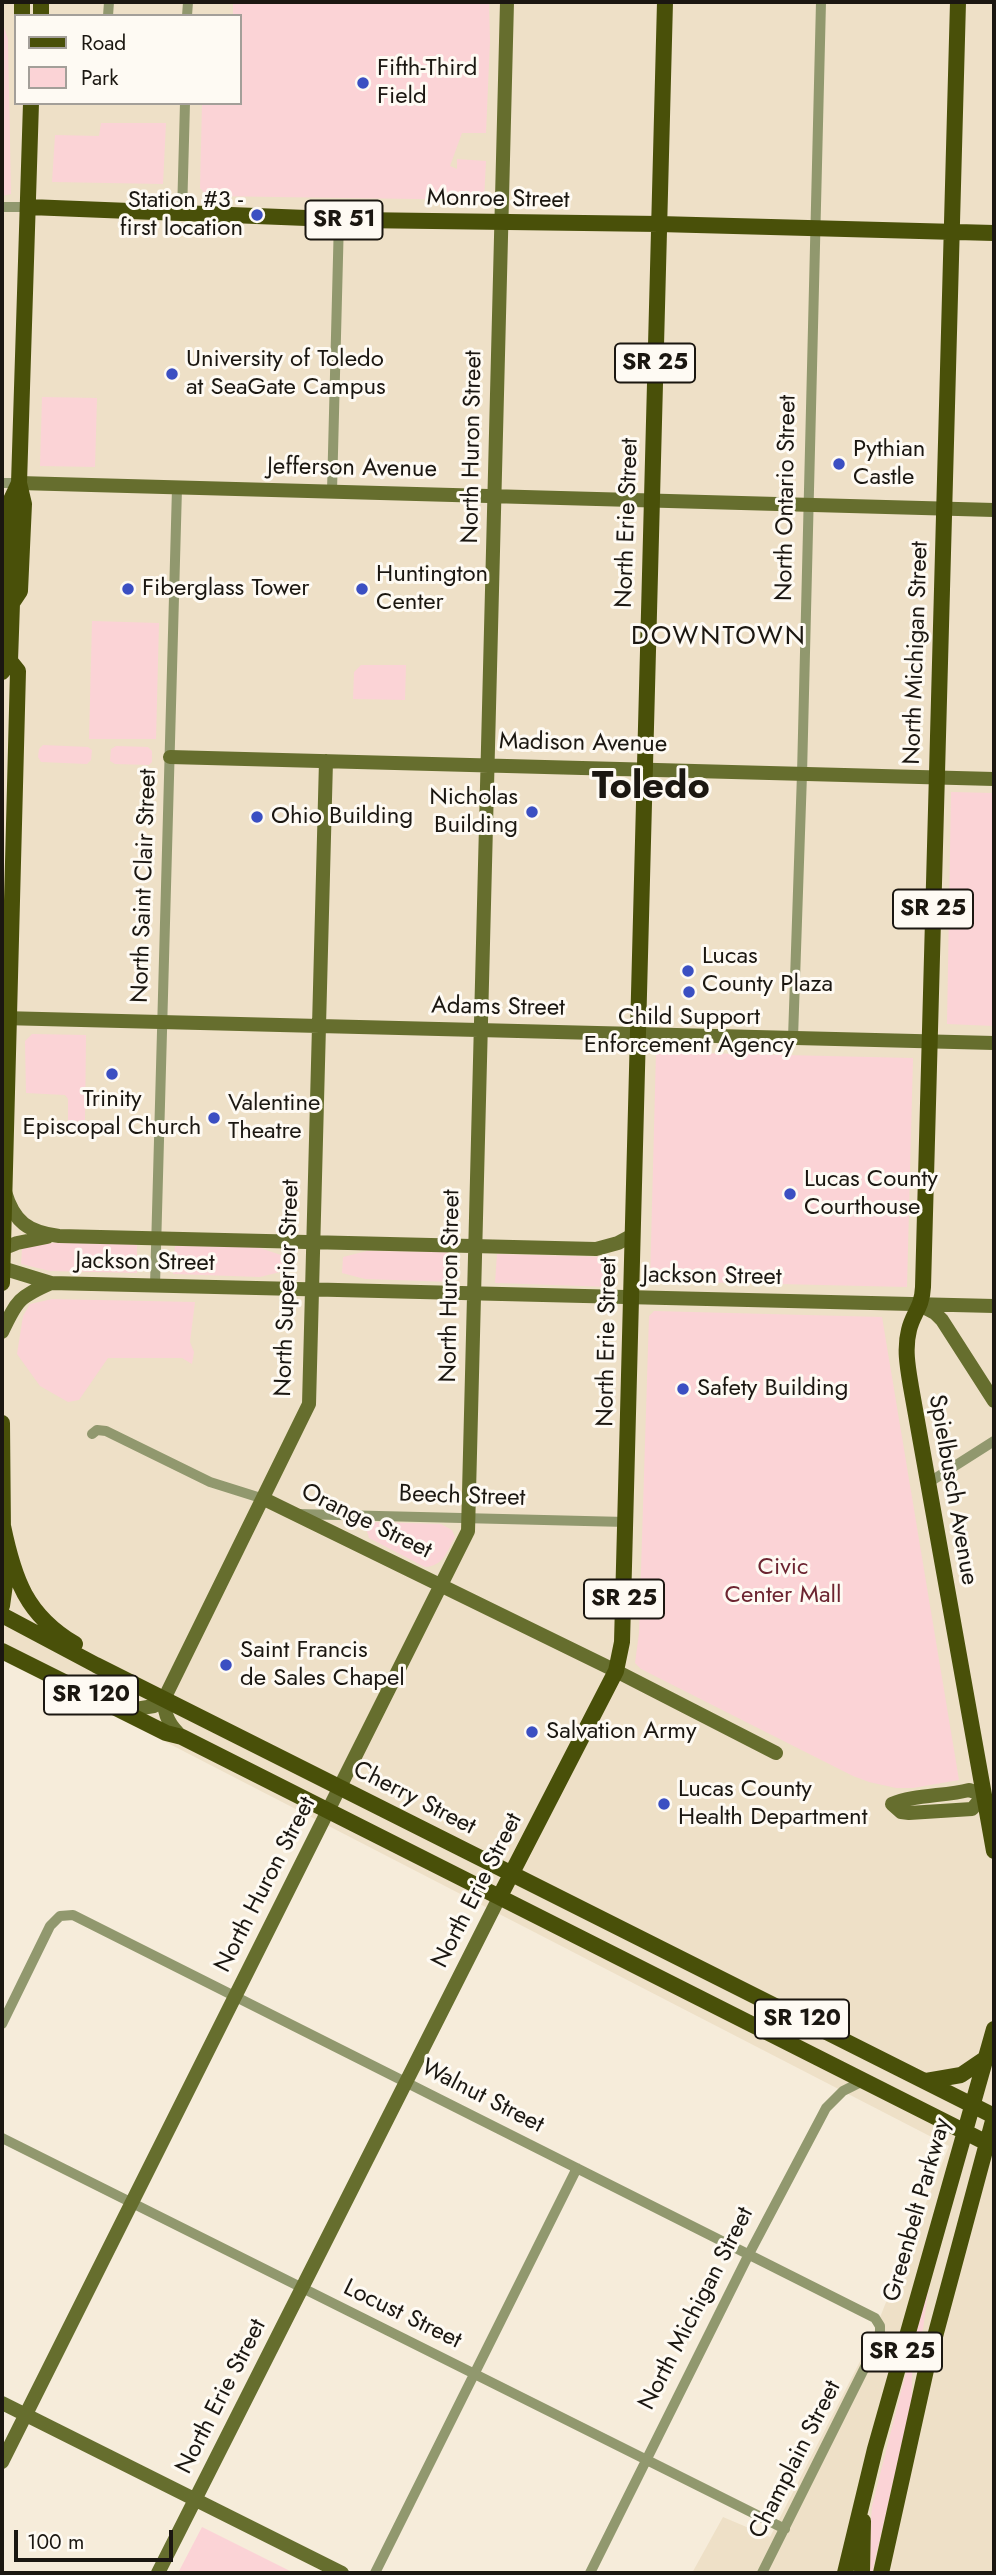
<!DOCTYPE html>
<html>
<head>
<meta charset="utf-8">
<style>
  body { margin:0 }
  #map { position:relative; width:996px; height:2575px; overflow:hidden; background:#f6ecda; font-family:Jost,sans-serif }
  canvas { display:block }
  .frame { position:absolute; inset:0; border:4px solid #1b1711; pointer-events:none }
  .legend { position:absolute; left:14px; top:14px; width:228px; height:91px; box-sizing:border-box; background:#fefaf3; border:2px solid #a39f99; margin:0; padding:9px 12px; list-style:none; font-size:21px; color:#1b1711 }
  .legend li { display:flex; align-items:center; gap:14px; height:35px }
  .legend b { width:35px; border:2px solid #a39f99 }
  .scale { position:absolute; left:14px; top:2530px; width:159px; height:32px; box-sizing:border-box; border:4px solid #1b1711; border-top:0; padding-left:9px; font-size:21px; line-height:24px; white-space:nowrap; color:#1b1711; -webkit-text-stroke:5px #fefaf3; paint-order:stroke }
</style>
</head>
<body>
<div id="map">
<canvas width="996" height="2575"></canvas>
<div class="frame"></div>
<ul class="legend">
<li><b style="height:9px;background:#495009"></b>Road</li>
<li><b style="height:19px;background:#fbd3d6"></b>Park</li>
</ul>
<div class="scale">100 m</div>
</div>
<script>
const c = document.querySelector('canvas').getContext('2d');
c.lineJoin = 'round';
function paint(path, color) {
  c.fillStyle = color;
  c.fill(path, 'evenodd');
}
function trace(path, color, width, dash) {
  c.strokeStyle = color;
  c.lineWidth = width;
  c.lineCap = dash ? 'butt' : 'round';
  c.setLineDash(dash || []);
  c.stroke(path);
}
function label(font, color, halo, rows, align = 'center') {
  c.font = font + ' Jost,sans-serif';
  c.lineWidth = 6;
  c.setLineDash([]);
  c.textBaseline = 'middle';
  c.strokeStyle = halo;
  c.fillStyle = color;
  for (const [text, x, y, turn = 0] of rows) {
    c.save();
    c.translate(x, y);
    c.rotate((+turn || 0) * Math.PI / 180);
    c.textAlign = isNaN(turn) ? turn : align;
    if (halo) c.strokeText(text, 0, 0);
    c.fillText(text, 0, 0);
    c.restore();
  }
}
const built = new Path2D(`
  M2 2H994V2573H692L723 2517 770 2537 870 2342 949 2146 158 1738 4 1660 2 1662ZM16 16H240V103H16Z`);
const green = new Path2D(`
  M2 2 3 24 8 39 11 194 2 196Z
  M233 2 489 3 490 41 486 133H462L450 166 457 169V159L486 161 484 200 207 196 200 188 202 103H240V16H233Z
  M101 123H166L163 184 52 182 55 135 99 136Z
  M42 397 97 398 95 467 40 466Z
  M92 621 159 623 156 739H89Z
  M361 665H406L405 700 353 699 354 672Z
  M43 745 88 747 92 750 91 760 87 764 41 762 38 757 39 749Z
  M116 746 148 747 152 751V762L149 765 115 764 110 761 111 749Z
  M951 792 994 793V1026L947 1024Z
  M32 1034 86 1035 85 1122 68 1121V1099L65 1095 26 1093 25 1041Z
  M656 1052 913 1058 907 1287 650 1281Z
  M58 1242 137 1244V1273L50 1271 21 1264 22 1248Z
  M175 1246 257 1247 284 1256V1271L260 1277 173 1274Z
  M367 1251 453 1252 452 1282 365 1279 342 1273 343 1257Z
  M497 1254 610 1257 609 1287 495 1283Z
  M52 1299 195 1302 190 1342 194 1352 192 1364 182 1358H108L79 1400 68 1402 40 1386 17 1354 23 1316 30 1304Z
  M654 1311 882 1317 959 1780 913 1788H896L869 1782 853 1776 641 1669 635 1663 639 1633 649 1316Z
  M375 1522 441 1524 452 1530 455 1537C447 1551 444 1566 425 1567L369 1538 366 1528Z
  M930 2278 923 2329 912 2370V2400L872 2573H867L872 2506Z
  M202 2527 294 2573H178Z`);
const street = new Path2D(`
  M108 16 109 2
  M187 16 188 2
  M2 207H29
  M182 214 185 103
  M2 483H19
  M332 491 339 219
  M793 1038 802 774 821 2
  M155 1285 177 488
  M92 1434 97 1430 106 1431 210 1482 264 1499
  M928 1483 994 1441
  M297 1514 626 1522
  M2 2024 50 1926 60 1916 73 1915 875 2318 880 2326V2337L762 2573
  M2 2138 785 2529
  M375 2573 577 2168
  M590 2573 749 2254 826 2108 843 2091 863 2081`);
const secondary = new Path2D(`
  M19 483 994 510
  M170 757 994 779
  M2 1018 994 1043
  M5 1192C14 1222 28 1232 59 1236L596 1249 618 1243 633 1235
  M2 1249 17 1243 47 1237
  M2 1268 51 1283 994 1306
  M922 1306 935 1313 942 1320 994 1401
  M2 1332C17 1300 19 1297 51 1283
  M264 1499 616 1671 776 1753
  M123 1711 154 1706 164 1699
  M182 1737C170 1726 164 1716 164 1699L309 1404 326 761
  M969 1790 984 1795 972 1809 909 1813 901 1812 892 1804C912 1795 946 1796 969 1790Z
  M2 2403 342 2573
  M2 2462 468 1531 507 2
  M158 2573 500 1896`);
const primary = new Path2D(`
  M958 2 923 1287C922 1308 913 1313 909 1330 904 1349 908 1369 911 1387L994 1851
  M22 16V2
  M41 16V2
  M29 207 357 220 659 224 994 233
  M12 603 5 592 10 502 19 483
  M2 672 10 661 12 603 20 591 24 504 19 483 31 103
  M2 1283 18 671 10 661
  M2 1423 3 1534
  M3 1526C14 1579 26 1615 75 1644
  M2 1606 6 1577 5 1560
  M2 1615 96 1665 994 2116
  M2 1651 166 1733 182 1737 987 2143
  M500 1896 616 1671 622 1642 665 2
  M926 2081 961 2075 986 2058
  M845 2573 875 2449 994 2029
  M862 2573 863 2521
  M881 2573 926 2370 994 2117`);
const markers = [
  [363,83,7,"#3b4fc2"],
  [257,215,7,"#3b4fc2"],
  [172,374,7,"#3b4fc2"],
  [839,464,7,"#3b4fc2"],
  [128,589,7,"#3b4fc2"],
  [362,589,7,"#3b4fc2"],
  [532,812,7,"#3b4fc2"],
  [257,817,7,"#3b4fc2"],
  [688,971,7,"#3b4fc2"],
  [689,992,7,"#3b4fc2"],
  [112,1074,7,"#3b4fc2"],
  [214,1118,7,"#3b4fc2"],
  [790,1194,7,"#3b4fc2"],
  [683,1389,7,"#3b4fc2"],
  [226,1665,7,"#3b4fc2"],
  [532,1732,7,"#3b4fc2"],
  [664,1804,7,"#3b4fc2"]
];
const shields = [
  [344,220,77],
  [655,363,80],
  [933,909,80],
  [624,1599,80],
  [91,1695,94],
  [802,2019,94],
  [902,2352,80]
];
const shieldNames = [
  ["SR 51",344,220],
  ["SR 25",655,363],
  ["SR 25",933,909],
  ["SR 25",624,1599],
  ["SR 120",91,1695],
  ["SR 120",802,2019],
  ["SR 25",902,2352]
];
const poiNames = [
  ["Fifth-Third",377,69],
  ["Field",377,97],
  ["Station #3 -",243,201,"right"],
  ["first location",243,229,"right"],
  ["University of Toledo",186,360],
  ["at SeaGate Campus",186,388],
  ["Pythian",853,450],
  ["Castle",853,478],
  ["Huntington",376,575],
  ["Center",376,603],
  ["Fiberglass Tower",142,589],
  ["Nicholas",518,798,"right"],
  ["Building",518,826,"right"],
  ["Ohio Building",271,817],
  ["Lucas",702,957],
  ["County Plaza",702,985],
  ["Child Support",689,1018,"center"],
  ["Enforcement Agency",689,1046,"center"],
  ["Trinity",112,1100,"center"],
  ["Episcopal Church",112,1128,"center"],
  ["Valentine",228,1104],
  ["Theatre",228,1132],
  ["Lucas County",804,1180],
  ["Courthouse",804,1208],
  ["Safety Building",697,1389],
  ["Saint Francis",240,1651],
  ["de Sales Chapel",240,1679],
  ["Salvation Army",546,1732],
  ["Lucas County",678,1790],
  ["Health Department",678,1818]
];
const streetNames = [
  ["Monroe Street",498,200,1],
  ["North Huron Street",473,447,-89],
  ["Jefferson Avenue",352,469,1],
  ["North Ontario Street",787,498,-89],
  ["North Erie Street",628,523,-88],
  ["North Michigan Street",917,653,-88],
  ["Madison Avenue",583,744,1],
  ["North Saint Clair Street",145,886,-88],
  ["Adams Street",498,1008,1],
  ["Jackson Street",145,1263,1],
  ["Jackson Street",712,1277,1],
  ["North Huron Street",451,1286,-89],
  ["North Superior Street",288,1288,-88],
  ["North Erie Street",608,1342,-89],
  ["Spielbusch Avenue",952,1490,80],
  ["Beech Street",462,1497,2],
  ["Orange Street",366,1522,26],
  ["Cherry Street",414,1799,27],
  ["North Huron Street",266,1885,-63],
  ["North Erie Street",478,1891,-63],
  ["Walnut Street",482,2097,27],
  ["Greenbelt Parkway",918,2210,-74],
  ["North Michigan Street",697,2309,-63],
  ["Locust Street",402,2315,26],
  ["North Erie Street",222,2397,-63],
  ["Champlain Street",796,2460,-63]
];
const parkNames = [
  ["Civic",783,1568],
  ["Center Mall",783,1596]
];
const neighbourhoodNames = [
  ["DOWNTOWN",719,638]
];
const townNames = [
  ["Toledo",651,789]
];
paint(built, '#eee0c7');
paint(green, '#fbd3d6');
trace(street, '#91986e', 10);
trace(secondary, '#666e2e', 14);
trace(primary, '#495009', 16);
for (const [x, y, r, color] of markers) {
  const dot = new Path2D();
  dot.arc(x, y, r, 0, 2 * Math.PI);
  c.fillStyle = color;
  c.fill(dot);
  trace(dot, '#fefaf3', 2.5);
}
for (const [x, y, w] of shields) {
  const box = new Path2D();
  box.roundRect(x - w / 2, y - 19.5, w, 39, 5);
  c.fillStyle = '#fefaf3';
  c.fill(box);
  trace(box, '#1b1711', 2);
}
label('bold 23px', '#1b1711', null, shieldNames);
label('24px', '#1b1711', '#fefaf3', poiNames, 'left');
label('24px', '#1b1711', '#fefaf3', streetNames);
label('24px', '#6c2531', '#fefaf3', parkNames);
c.letterSpacing = '2px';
label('26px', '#1b1711', '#fefaf3', neighbourhoodNames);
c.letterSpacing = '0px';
label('bold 38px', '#1b1711', '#fefaf3', townNames);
</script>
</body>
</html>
